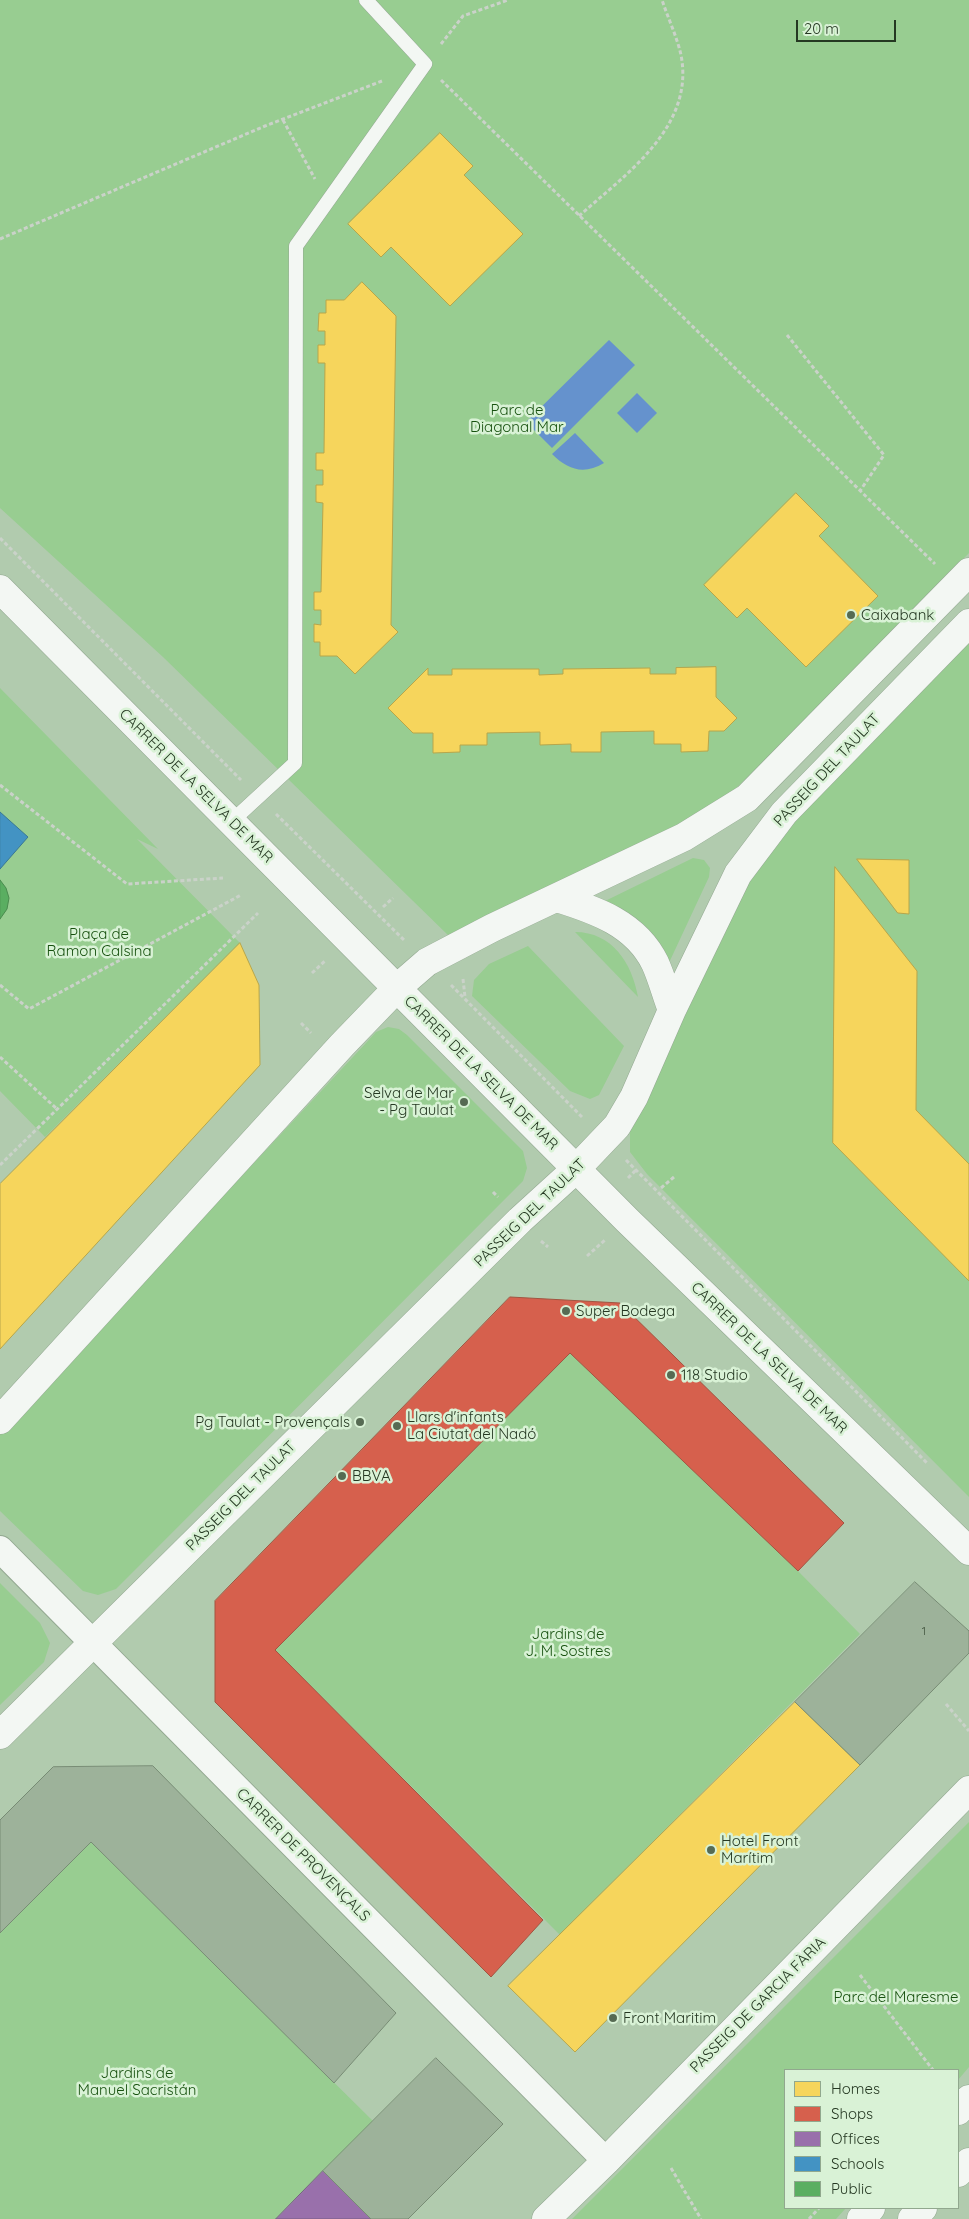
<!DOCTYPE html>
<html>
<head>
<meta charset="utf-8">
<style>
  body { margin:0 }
  #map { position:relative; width:969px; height:2219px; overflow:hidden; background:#b1cbae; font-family:Quicksand,sans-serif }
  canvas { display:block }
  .legend { position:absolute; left:784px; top:2069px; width:175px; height:140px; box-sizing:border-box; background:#d9f2d6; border:1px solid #91a88e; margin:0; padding:6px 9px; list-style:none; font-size:15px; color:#253822 }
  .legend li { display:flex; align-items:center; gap:10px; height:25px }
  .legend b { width:25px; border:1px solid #91a88e }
  .scale { position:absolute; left:796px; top:20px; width:100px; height:22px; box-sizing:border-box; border:2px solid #253822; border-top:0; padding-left:6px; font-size:15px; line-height:18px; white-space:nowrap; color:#253822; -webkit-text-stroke:4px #d9f2d6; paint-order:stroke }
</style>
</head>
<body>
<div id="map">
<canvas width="969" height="2219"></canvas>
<ul class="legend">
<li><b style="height:14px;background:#f6d55c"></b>Homes</li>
<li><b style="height:14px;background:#d6604d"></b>Shops</li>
<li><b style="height:14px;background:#9970ab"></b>Offices</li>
<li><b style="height:14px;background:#4393c3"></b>Schools</li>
<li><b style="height:14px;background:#5aae61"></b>Public</li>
</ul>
<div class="scale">20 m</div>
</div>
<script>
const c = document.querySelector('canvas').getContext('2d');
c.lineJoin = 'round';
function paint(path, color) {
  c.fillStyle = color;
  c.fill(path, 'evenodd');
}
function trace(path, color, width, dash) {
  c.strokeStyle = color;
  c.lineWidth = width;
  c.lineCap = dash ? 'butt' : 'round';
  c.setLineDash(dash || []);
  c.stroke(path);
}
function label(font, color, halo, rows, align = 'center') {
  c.font = font + ' Quicksand,sans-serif';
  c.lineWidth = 5;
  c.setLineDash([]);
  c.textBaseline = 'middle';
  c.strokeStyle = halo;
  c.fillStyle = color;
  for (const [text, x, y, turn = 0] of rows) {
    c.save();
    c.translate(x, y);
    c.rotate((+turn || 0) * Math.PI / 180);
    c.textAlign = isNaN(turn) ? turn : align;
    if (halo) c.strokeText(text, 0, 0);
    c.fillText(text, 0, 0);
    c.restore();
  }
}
const green = new Path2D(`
  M0 0H969V553L796 730 731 793 691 826 452 939 163 657 0 508Z
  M969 638V1497L647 1174 630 1152V1129L763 850Z
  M0 688 158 849 137 839 240 943 45 1137 0 1091Z
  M693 858 704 860 710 868 709 877 667 967 603 902Z
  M575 932C612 932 632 963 638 997Z
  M528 946 624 1046 599 1095 590 1099 570 1091 472 996 474 980 489 964Z
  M388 1027 399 1029 407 1035 523 1151 527 1168 523 1181 116 1589 98 1595 83 1591 0 1511V1435L366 1043 376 1032Z
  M570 1353 798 1571 860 1634 560 1935 275 1650Z
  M0 1583 40 1623 50 1643 44 1662 0 1705Z
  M969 1822V2067L958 2080V2070H785V2208H846L836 2219H572Z
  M91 1842 373 2121 276 2219H0V1933Z`);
const water = new Path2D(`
  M609 340 635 365 552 448 526 422Z
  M637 393 657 413 637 433 617 413Z
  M575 433 604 463C584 475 568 470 552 454Z`);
const homes = new Path2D(`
  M440 133 473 166 464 175 523 234 450 306 391 247 381 257 348 224Z
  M362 282 396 316 391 625 398 632 355 674 337 656H320V642H314V624L321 625V610H314V592H321L323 503 316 502V485H323V470H316V453H324L325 363H318V345H325V331H318L319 313H326V300H344Z
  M796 493 829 526 819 536 878 596 806 667 747 608 737 618 704 585Z
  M716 667V697L737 718 724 731H709L708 751 681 752V744H654V731L601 732V752H571V744L540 745V732L487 733V745H460V752L433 753V733H413L388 708 428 668V675H452V669H539V675L563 674V669L650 668V674H676V668Z
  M857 859 909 860V914L898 913Z
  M835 867 917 971 916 1110 969 1164V1281L833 1143Z
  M240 943 259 985 260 1065 0 1349V1184Z
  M795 1702 860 1765 575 2052 508 1986Z`);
const shops = new Path2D(`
  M510 1297 620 1303 844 1523 798 1571 570 1353 275 1650 543 1920 491 1977 215 1702V1601Z`);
const offices = new Path2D(`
  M323 2171 371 2219H276Z`);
const schools = new Path2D(`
  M0 812 28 837 0 869Z`);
const public = new Path2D(`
  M0 880 6 888 9 898 7 909 0 919Z`);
const building = new Path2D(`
  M915 1582 969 1631V1653L860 1765 795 1702Z
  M153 1766 396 2013 334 2083 91 1842 0 1933V1820L53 1767Z
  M436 2058 503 2124 408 2219H371L323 2171Z`);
const path = new Path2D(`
  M441 44 463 16 508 0
  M441 80 935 564
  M283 120 315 179
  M579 216C626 174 695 127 681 55 677 37 668 18 662 0
  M0 239 265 126 382 81
  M787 335 884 455 860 491
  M0 538 241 780
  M0 785 127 884 223 878
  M276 814 405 941
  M383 907 393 898
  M312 973 326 960
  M463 979 465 997
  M0 985 29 1009 241 895
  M451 985 582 1117
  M301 1023 311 1033
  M0 1057 57 1109
  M626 1160 928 1464
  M0 1165 258 913
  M628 1178 636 1170
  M661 1188 674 1177
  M493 1192 498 1197
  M541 1241 548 1247
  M587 1256 605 1240
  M946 1704 969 1731
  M860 1975 933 2070
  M671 2168 701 2219
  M809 2219 819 2208`);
const lane = new Path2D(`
  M232 821 295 763 296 246 425 64 366 0`);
const street = new Path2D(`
  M0 1549 606 2161`);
const secondary = new Path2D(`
  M0 589 627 1220 969 1551
  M557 898C596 910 636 924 655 963 662 978 666 995 672 1010
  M0 1420 342 1045 397 988 427 962 492 928 684 837 747 798 969 572
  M0 1735 520 1220 576 1169 617 1126 634 1097 672 1010 738 874 784 813 969 623
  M546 2219 606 2161 969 1790`);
const highway = new Path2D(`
  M958 2111 969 2099
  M958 2173 969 2162
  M861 2219 871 2208
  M912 2219 923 2208`);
const markers = [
  [851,615,5,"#566b53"],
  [464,1102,5,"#566b53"],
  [566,1311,5,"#566b53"],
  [671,1375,5,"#566b53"],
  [360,1422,5,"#566b53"],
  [397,1426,5,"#566b53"],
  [342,1476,5,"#566b53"],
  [711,1850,5,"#566b53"],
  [613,2018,5,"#566b53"]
];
const numberNames = [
  ["1",924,1631]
];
const parkNames = [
  ["Parc de",517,410],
  ["Diagonal Mar",517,427],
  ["Plaça de",99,934],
  ["Ramon Calsina",99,951],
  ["Jardins de",568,1634],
  ["J. M. Sostres",568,1651],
  ["Parc del Maresme",896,1997],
  ["Jardins de",137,2073],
  ["Manuel Sacristán",137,2090]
];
const poiNames = [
  ["Caixabank",861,615],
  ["Selva de Mar",454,1093,"right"],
  ["- Pg Taulat",454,1110,"right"],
  ["Super Bodega",576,1311],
  ["118 Studio",681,1375],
  ["Llars d'infants",407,1417],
  ["La Ciutat del Nadó",407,1434],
  ["Pg Taulat - Provençals",350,1422,"right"],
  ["BBVA",352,1476],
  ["Hotel Front",721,1841],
  ["Marítim",721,1858],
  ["Front Maritim",623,2018]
];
const streetNames = [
  ["PASSEIG DEL TAULAT",827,770,-47],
  ["CARRER DE LA SELVA DE MAR",196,786,45],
  ["CARRER DE LA SELVA DE MAR",481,1073,45],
  ["PASSEIG DEL TAULAT",530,1213,-44],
  ["CARRER DE LA SELVA DE MAR",769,1358,44],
  ["PASSEIG DEL TAULAT",241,1496,-45],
  ["CARRER DE PROVENÇALS",303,1855,45],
  ["PASSEIG DE GARCIA FÀRIA",758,2005,-45]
];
paint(green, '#98cd91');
paint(water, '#6592cd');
paint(homes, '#f6d55c');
trace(homes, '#b7a64b', 1);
paint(shops, '#d6604d');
trace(shops, '#a15440', 1);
paint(offices, '#9970ab');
trace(offices, '#765f82', 1);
paint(schools, '#4393c3');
trace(schools, '#3a7893', 1);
paint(public, '#5aae61');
trace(public, '#4a8b4e', 1);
paint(building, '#9db29a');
trace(building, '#788c75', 1);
trace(lane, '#93a891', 15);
trace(street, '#93a891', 28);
trace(secondary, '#93a891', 29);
trace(highway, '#93a891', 29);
trace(path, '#cad2c9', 3, [4, 2.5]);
trace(lane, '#f3f7f3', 14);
trace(street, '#f3f7f3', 26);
trace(secondary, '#f3f7f3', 28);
trace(highway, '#f3f7f3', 28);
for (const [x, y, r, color] of markers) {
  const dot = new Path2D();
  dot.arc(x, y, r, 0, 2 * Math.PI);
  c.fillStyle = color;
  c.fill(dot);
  trace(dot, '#d9f2d6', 2);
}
label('12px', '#435640', null, numberNames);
label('15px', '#17510f', '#d9f2d6', parkNames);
label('15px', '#253822', '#d9f2d6', poiNames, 'left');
label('15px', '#253822', '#d9f2d6', streetNames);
</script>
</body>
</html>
